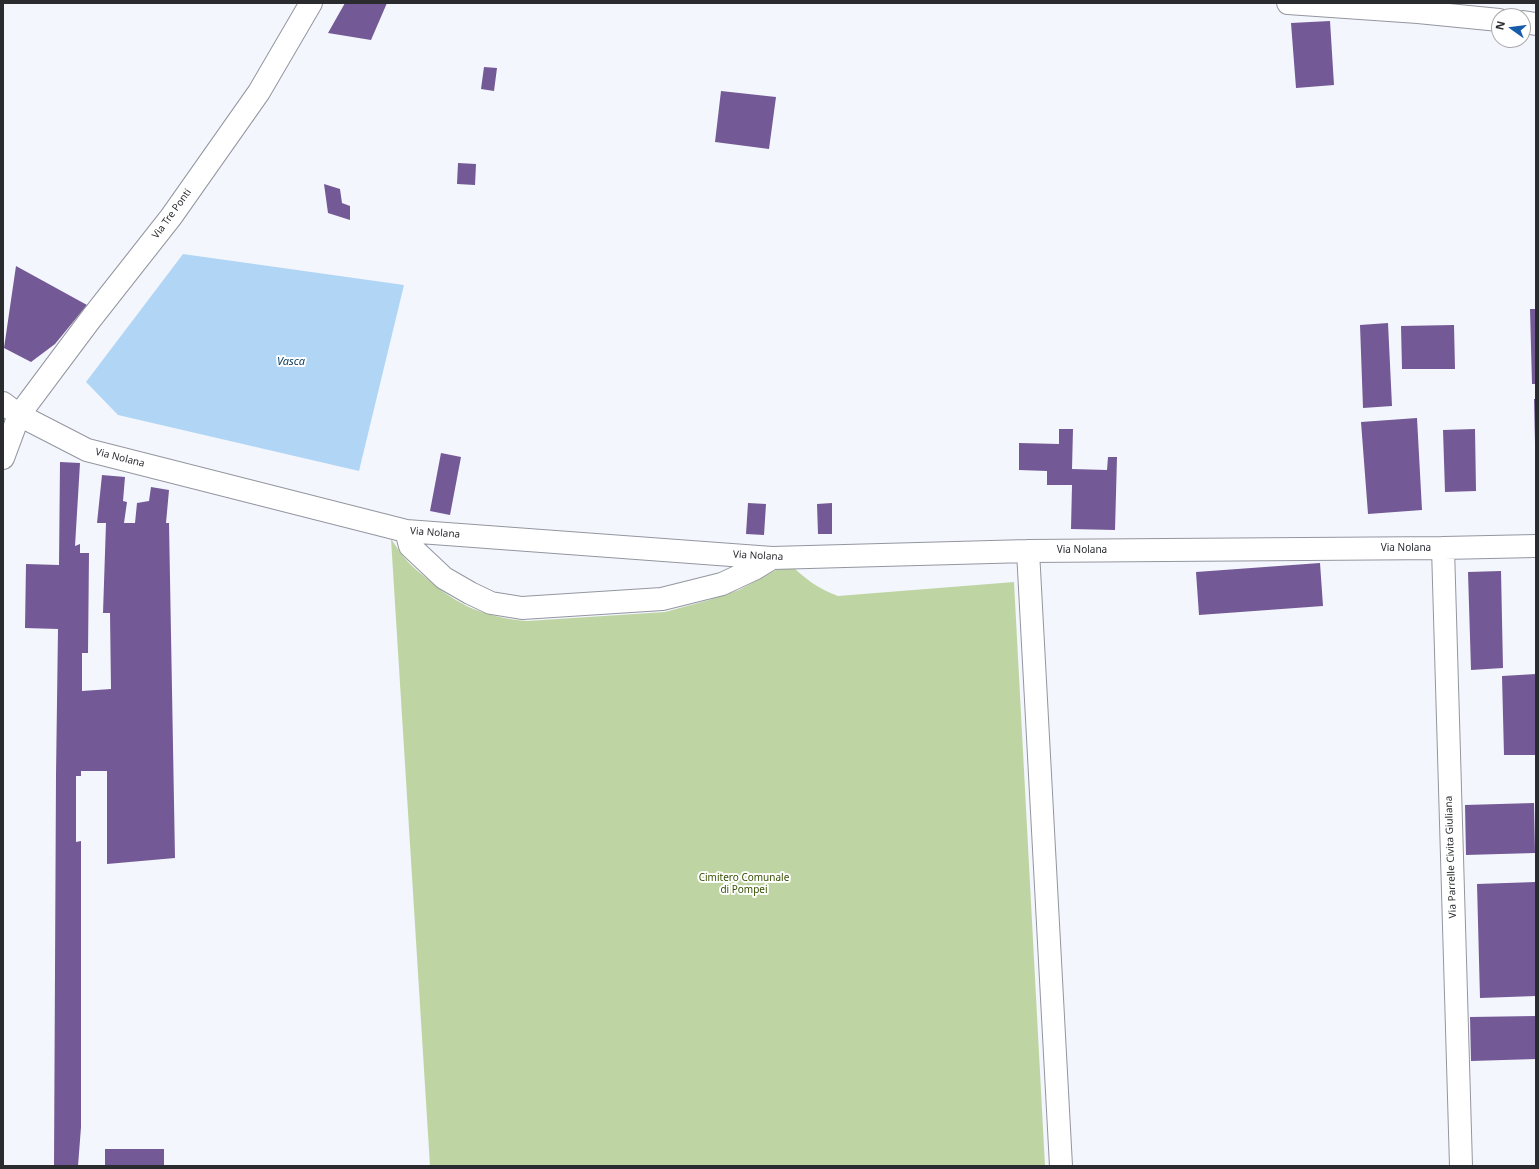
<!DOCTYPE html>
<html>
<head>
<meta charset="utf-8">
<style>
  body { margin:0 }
  #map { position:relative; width:1539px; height:1169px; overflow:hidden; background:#f4f6fd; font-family:"Noto Sans",sans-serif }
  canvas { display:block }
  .frame { position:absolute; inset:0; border:4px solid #2a2b2f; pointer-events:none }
  .north { position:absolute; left:1491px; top:8px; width:40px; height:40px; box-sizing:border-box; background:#fff; border:1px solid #aaaaac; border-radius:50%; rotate:284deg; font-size:11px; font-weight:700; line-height:16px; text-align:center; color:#2a2b2f }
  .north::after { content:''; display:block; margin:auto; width:14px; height:18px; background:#175bab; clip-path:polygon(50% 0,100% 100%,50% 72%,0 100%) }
</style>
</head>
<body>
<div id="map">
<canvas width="1539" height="1169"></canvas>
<div class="frame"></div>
<div class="north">N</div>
</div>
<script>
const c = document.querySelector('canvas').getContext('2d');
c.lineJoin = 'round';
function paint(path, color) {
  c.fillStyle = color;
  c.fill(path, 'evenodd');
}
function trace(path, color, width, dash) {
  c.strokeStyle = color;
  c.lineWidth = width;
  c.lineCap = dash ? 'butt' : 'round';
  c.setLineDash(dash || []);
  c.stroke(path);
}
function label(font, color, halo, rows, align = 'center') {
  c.font = font + ' "Noto Sans",sans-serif';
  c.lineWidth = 4;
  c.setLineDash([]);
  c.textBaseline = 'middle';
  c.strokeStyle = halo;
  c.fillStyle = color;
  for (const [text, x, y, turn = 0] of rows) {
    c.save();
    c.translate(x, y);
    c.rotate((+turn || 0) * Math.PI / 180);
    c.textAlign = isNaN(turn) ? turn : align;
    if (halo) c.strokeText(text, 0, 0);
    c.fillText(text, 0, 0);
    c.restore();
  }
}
const green = new Path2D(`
  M391 539C397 547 402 556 409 563 414 568 420 573 425 577 458 606 484 617 527 621L665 612 709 600 739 590 789 563C805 579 817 588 838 596L1014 582 1045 1166H430Z`);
const water = new Path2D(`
  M183 254 404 285 359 471 118 415 86 382Z`);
const building = new Path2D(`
  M345 3H387L371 40 328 33Z
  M1330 21 1334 85 1296 88 1291 23Z
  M484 67 497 68 494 91 481 89Z
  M721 91 776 97 769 149 715 142Z
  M458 163 476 164 475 185 457 184Z
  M324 184 340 189 342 203 350 206V220L328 213Z
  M16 266 87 305 55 344 31 362 4 348Z
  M1530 309H1536V384H1532Z
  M1388 323 1392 406 1363 408 1360 325Z
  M1454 325 1455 369H1402L1401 326Z
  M1534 399H1536V443H1535Z
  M1417 418 1422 510 1368 514 1361 422Z
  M1059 429H1073L1072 469 1107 470 1108 457H1117L1115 530 1071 529 1072 485H1047V471L1019 470V443L1059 444Z
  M1475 429 1476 491 1445 492 1443 430Z
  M441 453 461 457 450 515 430 511Z
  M60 462 80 463 75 546 80 544V553H89L88 653H82V691L111 689 110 613H103L106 523H97L102 475 125 477 123 501 127 502 124 523H135L137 503 149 501 151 487 169 490 166 523H169L175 858 107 864V771H81V776H76V842L81 841V1127L78 1166H54L56 775 58 629 25 628 26 564 59 565Z
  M748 503 766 504 764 535 746 534Z
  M832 503V534H818L817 504Z
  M1320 563 1323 606 1199 615 1196 572Z
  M1501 571 1503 668 1471 670 1468 572Z
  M1536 674V755H1504L1502 676Z
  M1534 803 1535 853 1466 855 1465 805Z
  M1536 882V996L1480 998 1477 884Z
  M1536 1016V1059L1471 1061 1470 1017Z
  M105 1149H164V1166H105Z`);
const minor = new Path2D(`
  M1288 3 1418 12
  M1419 3 1418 12 1499 20
  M1523 22 1536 24
  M3 403 19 415 87 450 406 531 772 558 1028 551 1443 548 1536 546
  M3 458 19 415 90 320 171 217 259 92 311 3
  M406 531 410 546 444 578 470 593 491 603 522 608 662 599 722 584 754 569 772 558
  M1443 548 1461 1166
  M1028 551 1061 1166`);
const streetNames = [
  ["Via Tre Ponti",172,214,-54],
  ["Via Nolana",120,458,14],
  ["Via Nolana",435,533,4],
  ["Via Nolana",1406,548],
  ["Via Nolana",1082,550],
  ["Via Nolana",758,556,3],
  ["Via Parrelle Civita Giuliana",1451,857,-92]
];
const parkNames = [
  ["Cimitero Comunale",744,878],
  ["di Pompei",744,890]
];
const waterNames = [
  ["Vasca",291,362]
];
paint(green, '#bed5a3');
paint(water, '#b1d6f5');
paint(building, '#735995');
trace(minor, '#9396a0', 24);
trace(minor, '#fff', 22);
label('10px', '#2a2b2f', '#fff', streetNames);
label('10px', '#365003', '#fff', parkNames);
label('italic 11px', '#114062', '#fff', waterNames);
</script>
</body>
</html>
